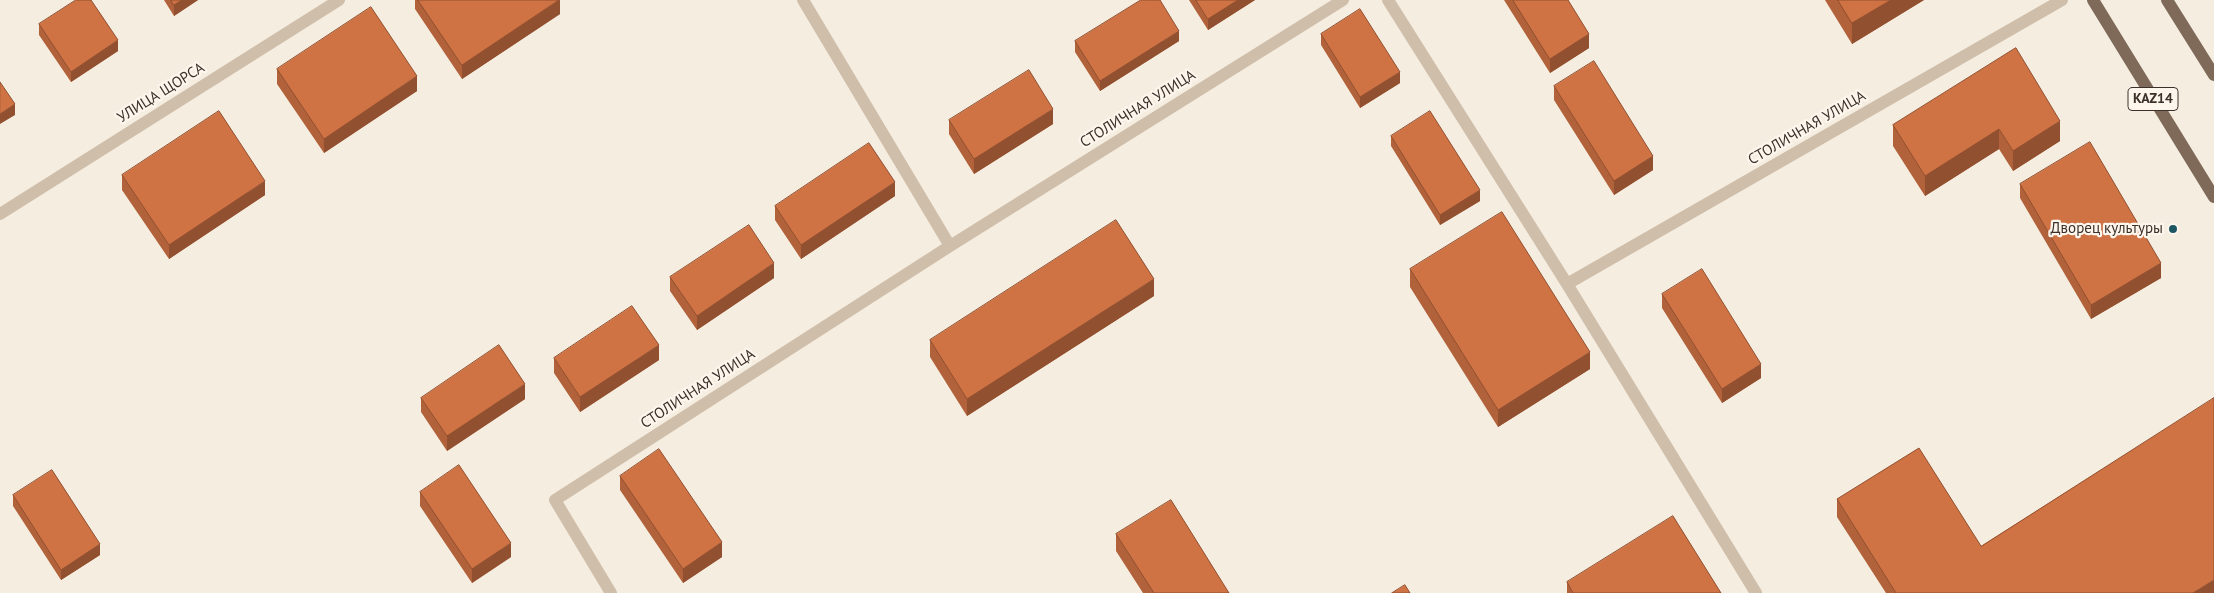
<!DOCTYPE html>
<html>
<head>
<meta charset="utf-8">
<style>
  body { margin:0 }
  canvas { display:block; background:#f5ede0 }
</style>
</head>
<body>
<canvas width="2214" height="593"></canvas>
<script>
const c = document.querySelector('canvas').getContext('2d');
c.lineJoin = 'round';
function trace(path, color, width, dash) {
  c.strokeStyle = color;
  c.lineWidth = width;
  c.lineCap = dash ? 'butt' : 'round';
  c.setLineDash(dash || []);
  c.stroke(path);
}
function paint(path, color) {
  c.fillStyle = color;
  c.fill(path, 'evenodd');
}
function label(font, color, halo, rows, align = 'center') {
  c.font = font + ' "PT Sans",sans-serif';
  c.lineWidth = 4.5;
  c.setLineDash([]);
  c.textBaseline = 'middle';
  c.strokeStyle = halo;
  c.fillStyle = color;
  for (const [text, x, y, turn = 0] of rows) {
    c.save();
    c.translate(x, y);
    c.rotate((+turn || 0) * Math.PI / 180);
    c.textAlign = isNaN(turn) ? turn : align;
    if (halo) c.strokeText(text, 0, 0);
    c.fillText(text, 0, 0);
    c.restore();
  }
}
const minor = new Path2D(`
  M803 0 950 246
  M1388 0 1567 284 1756 593
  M0 214 339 0
  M1567 284 2062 0
  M611 593 555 500 950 246 1343 0`);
const primary = new Path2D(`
  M2093 0 2214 197
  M2167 0 2214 75`);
const wall = new Path2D(`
  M164 0H198L174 16Z
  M415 0H560V14L462 79 415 9Z
  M1189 0H1255L1208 30Z
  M1504 0H1568L1589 48 1550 73Z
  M1825 0H1924L1852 44Z
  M39 24 118 51 71 82 39 35Z
  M1321 34 1400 83 1360 108 1321 45Z
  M1075 41H1179L1100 91 1075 52Z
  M2016 48 2060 141 2013 171 1999 149 1925 196 1893 146V125Z
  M277 69 417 91 324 153 277 84Z
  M1554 86 1653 170 1614 195 1554 100Z
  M949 120 1053 124 974 174 949 134Z
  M1391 136 1480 201 1440 225 1391 146Z
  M122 175 265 195 169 259 122 190Z
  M2020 184 2161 278 2091 319 2020 198Z
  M895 196 801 259 775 220V206Z
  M1410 269 1590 369 1498 427 1410 287Z
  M670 277 774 278 697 330 670 291Z
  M1662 294 1761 378 1722 403 1662 308Z
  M1154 296 967 416 930 357V340Z
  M554 358 659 360 580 412 554 373Z
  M421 398 525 399 447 451 421 412Z
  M620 476 722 557 683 583 620 490Z
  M420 492 511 557 472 583 420 506Z
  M13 495 100 555 61 580 13 506Z
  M1837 499 1981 546 2214 593H1886L1837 517Z
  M1116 534 1229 593H1143L1116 551Z
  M1567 582 1721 593H1567Z`);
const shadedWall = new Path2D(`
  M182 0H198L174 16V5Z
  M560 0V14L462 79V65Z
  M1238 0H1255L1208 30V19Z
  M1891 0H1924L1852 44V23Z
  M1179 31V41L1100 91V81Z
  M1589 34V48L1550 73V59Z
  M118 40V51L71 82V72Z
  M1400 72V83L1360 108V97Z
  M417 76V91L324 153V139Z
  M15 104V115L0 124V114Z
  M1053 109V124L974 174V159Z
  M2060 121V141L2013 171V151Z
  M1999 129V149L1925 196V176Z
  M1653 156V170L1614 195V181Z
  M265 181V195L169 259V245Z
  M895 182V196L801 259V245Z
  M1480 190V201L1440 225V215Z
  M774 263V278L697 330V316Z
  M2161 263V278L2091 319V305Z
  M1154 279V296L967 416V399Z
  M659 345V360L580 412V397Z
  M1590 352V369L1498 427V410Z
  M1761 364V378L1722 403V389Z
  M525 384V399L447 451V436Z
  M722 542V557L683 583V569Z
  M511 543V557L472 583V569Z
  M100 544V555L61 580V570Z
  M2214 580V593H2193Z`);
const building = new Path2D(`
  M76 0H91L118 40 71 72 39 24Z
  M171 0H182L174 5Z
  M418 0H559L462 65Z
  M1141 0H1160L1179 31 1100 81 1075 41Z
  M1196 0H1238L1208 19Z
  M1513 0H1568L1589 34 1550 59Z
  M1838 0H1891L1852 23Z
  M371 7 417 76 324 139 277 69Z
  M1360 9 1400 72 1360 97 1321 34Z
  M2016 48 2060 121 2013 151 1999 129 1925 176 1893 125Z
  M1594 61 1653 156 1614 181 1554 86Z
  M1029 70 1053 109 974 159 949 120Z
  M0 82 15 104 0 114Z
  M219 111 265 181 169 245 122 175Z
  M1430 111 1480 190 1440 215 1391 136Z
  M2090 142 2161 263 2091 305 2020 184Z
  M869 143 895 182 801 245 775 206Z
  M1502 212 1590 352 1498 410 1410 269Z
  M1116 220 1154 279 967 399 930 340Z
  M749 225 774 263 697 316 670 277Z
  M1702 269 1761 364 1722 389 1662 294Z
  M632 306 659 345 580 397 554 358Z
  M499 345 525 384 447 436 421 398Z
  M2214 398V580L2193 593H1896L1837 499 1919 448 1981 546Z
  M659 449 722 542 683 569 620 476Z
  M459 465 511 543 472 569 420 492Z
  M52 470 100 544 61 570 13 495Z
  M1171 500 1229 593H1154L1116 534Z
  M1673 516 1721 593H1573L1567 582Z
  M1405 585 1410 593H1392Z`);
const markers = [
  [2173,229,5,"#1b5662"]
];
const shields = [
  [2153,99,50]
];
const shieldNames = [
  ["KAZ14",2153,99]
];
const streetNames = [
  ["УЛИЦА ЩОРСА",161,93,-32],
  ["СТОЛИЧНАЯ УЛИЦА",1138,109,-32],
  ["СТОЛИЧНАЯ УЛИЦА",1807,128,-30],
  ["СТОЛИЧНАЯ УЛИЦА",698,389,-33]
];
const poiNames = [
  ["Дворец культуры",2163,229]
];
trace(minor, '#cfbeaa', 12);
trace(primary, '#7f6a5a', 12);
paint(wall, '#b2623a');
paint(shadedWall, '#915030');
paint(building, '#cf7244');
trace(building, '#915030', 1);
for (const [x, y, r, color] of markers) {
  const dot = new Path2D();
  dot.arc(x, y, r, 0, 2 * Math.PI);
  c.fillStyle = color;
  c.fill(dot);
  trace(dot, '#fcf6ed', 2);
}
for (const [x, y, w] of shields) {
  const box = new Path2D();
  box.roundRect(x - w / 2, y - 11.5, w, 23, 4);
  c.fillStyle = '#fcf6ed';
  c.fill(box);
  trace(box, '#3c312a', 1);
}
label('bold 14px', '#3c312a', null, shieldNames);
label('15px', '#3c312a', '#fcf6ed', streetNames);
label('15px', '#3c312a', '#fcf6ed', poiNames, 'right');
</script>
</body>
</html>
